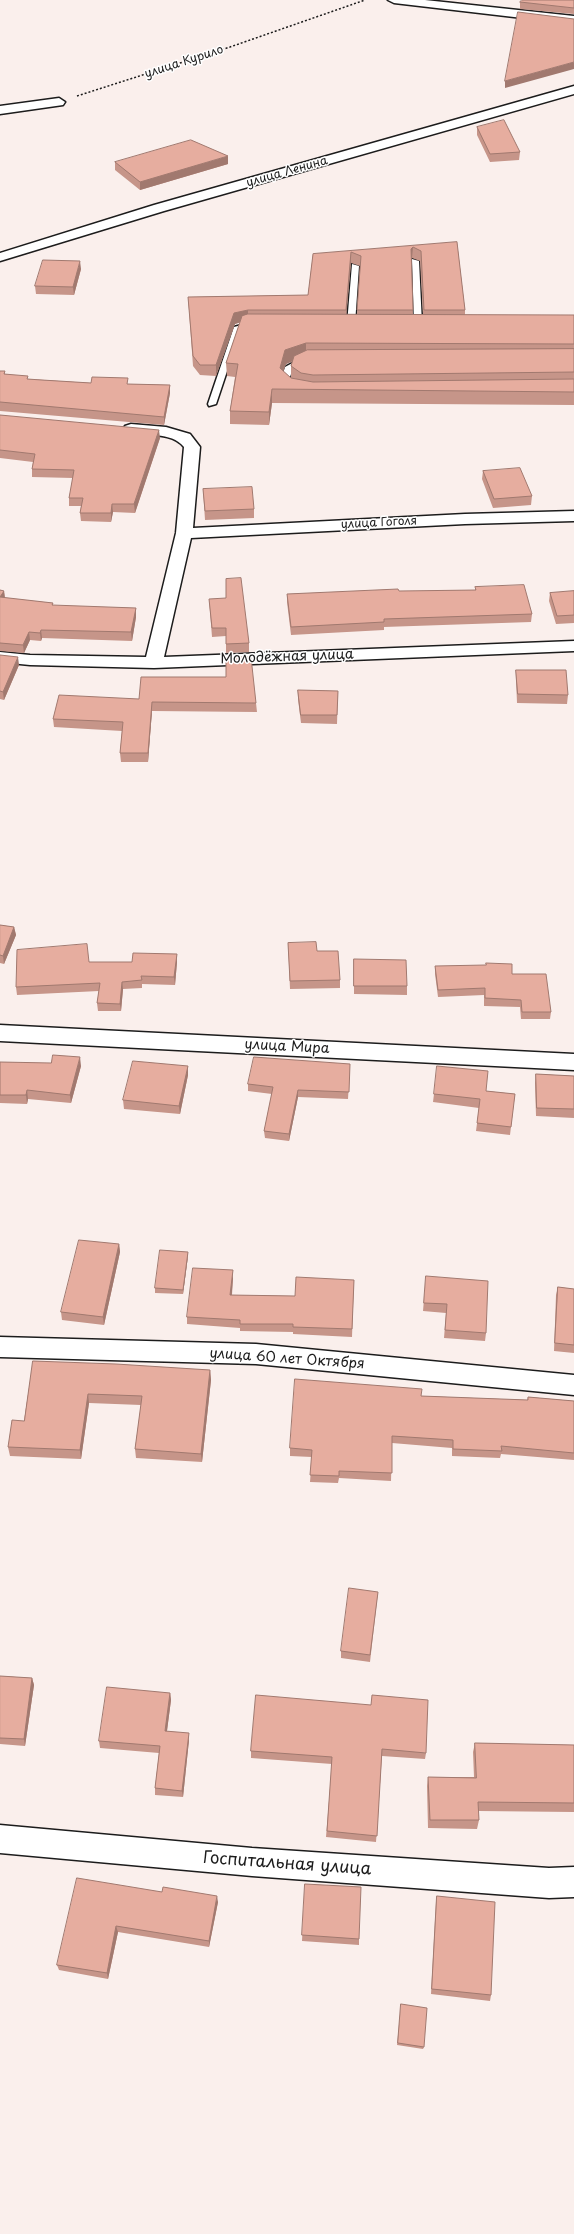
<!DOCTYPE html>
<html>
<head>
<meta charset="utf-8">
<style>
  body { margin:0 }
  canvas { display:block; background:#faefec }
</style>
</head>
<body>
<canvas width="574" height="2234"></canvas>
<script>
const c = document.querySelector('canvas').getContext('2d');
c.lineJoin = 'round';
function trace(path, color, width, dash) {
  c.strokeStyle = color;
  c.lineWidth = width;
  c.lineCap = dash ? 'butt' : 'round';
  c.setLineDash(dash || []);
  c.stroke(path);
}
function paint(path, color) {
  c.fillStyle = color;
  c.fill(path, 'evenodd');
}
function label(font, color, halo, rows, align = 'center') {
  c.font = font + ' "Playpen Sans",sans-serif';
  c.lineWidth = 3;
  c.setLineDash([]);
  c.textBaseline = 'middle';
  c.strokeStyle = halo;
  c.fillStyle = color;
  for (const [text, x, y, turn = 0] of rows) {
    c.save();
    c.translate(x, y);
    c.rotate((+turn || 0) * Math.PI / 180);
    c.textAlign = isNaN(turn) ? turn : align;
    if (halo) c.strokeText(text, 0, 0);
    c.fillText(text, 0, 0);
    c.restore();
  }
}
const path = new Path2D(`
  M77 96 230 47 365 0`);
const lane = new Path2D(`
  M412 259 419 261 422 324 418 326 414 324Z
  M352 264 359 266 355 324 351 326 347 324Z
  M253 322H256V326L241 329 216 404 209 406 208 404 234 327Z
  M302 358 309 360 293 368 289 380 296 388 289 390 281 380 285 367Z`);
const street = new Path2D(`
  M388 0H425L574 16V24L394 3Z
  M59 98 65 102 63 105 0 114V106Z
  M131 424 166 427 190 434 200 447 193 528 465 514 574 511V521L465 524 191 538 164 657 574 641V651L154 668 30 665 0 662V652L30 655 146 657 176 533 184 447C171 431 145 437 125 432L123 429 125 426Z
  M0 1025 574 1054V1070L0 1041Z
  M0 1337 256 1344 574 1375V1395L256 1364 0 1357Z
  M0 1825 252 1848 549 1868 574 1867V1897L549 1898 252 1876 0 1853Z`);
const secondary = new Path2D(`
  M574 86V94L164 211 0 261V253L154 205Z`);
const wall = new Path2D(`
  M574 0V14L520 9V2Z
  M477 127 520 152 519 160 490 162 477 135Z
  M115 162 228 164 140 190 115 170Z
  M457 242 465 310V315H574V405L272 403 269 425 230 424V411L235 377 227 376 226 363 240 322 235 324 216 376 200 375 193 366 188 297 308 295 313 254ZM411 258H412L420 261 423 315H413ZM351 263 360 266 357 315H346ZM292 361 291 366V378L283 371 286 364Z
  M81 269 74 295 36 294 35 286Z
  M0 371H5V374L29 379 91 383 170 385V393L164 425 0 411Z
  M0 415 160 438 135 513 113 512 111 522 81 521 80 513 81 506H69V498L73 478 32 477V469L33 462 0 458Z
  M483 471 532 496 531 505 493 508 482 479Z
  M203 489 254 509V518L205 520Z
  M475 587 532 614 531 622 384 627V630L291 635 287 602V594L475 590Z
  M0 590 4 591 5 598 53 603V606L136 608V617L132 641 42 638 41 641 30 640 24 653 0 651Z
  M574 591V623L556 624 549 601 550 593Z
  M209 599 249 643V652L226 653V636L212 637Z
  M0 655 19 665 4 700 0 699Z
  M516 670 568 695 567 704 517 703 516 678Z
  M298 690 338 691 337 724 301 723 298 699Z
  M139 699 256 703 257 712 152 711 148 762H121L120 753 122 731 54 727 53 719Z
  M0 925 14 927 16 935 4 964 0 963Z
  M288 943 317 951 340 980V988L290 989Z
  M177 954V962L175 985 142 984V988L123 989 121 1011H98L97 1003 99 991 17 995 16 987 89 962H132Z
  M354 959 407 986V995L354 994Z
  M435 966 512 974 551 1012 550 1019H521L520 1007 484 1006V995L438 997 435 974Z
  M0 1062 81 1066 71 1103 28 1099 27 1104 0 1103Z
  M350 1064 348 1099 298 1097 289 1141 265 1138 264 1131 272 1094 248 1091V1084Z
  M188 1066V1075L180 1114 124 1109 123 1100Z
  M536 1074 574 1076V1118L536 1116 535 1083Z
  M486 1091 515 1094 510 1135 476 1131 479 1108 433 1102 434 1094Z
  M119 1244 120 1252 104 1325 62 1320 61 1312Z
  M188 1252V1256L183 1294 155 1293V1288Z
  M426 1276 486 1333 485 1341 444 1338 446 1313 423 1311Z
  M233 1278 232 1295 295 1296 354 1280 352 1337 293 1334V1332L240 1331V1328L187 1324V1317Z
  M558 1287 574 1289V1353L554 1351 556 1295Z
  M33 1361 210 1370 211 1380 202 1462 136 1458 135 1449 141 1405 89 1403 81 1459 10 1456 8 1447 24 1421Z
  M421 1396 527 1400 528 1397 574 1401V1460L501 1454 500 1458 452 1456V1448L392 1443 391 1481 339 1478 338 1483 310 1482 312 1457 290 1456V1448Z
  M378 1592 370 1662 341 1658V1651Z
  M0 1676 32 1678 34 1685 25 1746 0 1744Z
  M170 1693 171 1700 167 1731 189 1740 183 1797 155 1795V1788L159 1753 100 1748 99 1741Z
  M256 1695 426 1753 425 1759 382 1756 376 1842 326 1837 332 1764 251 1758V1751Z
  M475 1743 574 1745V1812L478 1811 479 1820 477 1829 428 1828 427 1786 428 1777H474L473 1752Z
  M305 1884 359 1939V1945L302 1941Z
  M162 1892 218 1902 209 1947 118 1932 108 1979 59 1970 57 1965Z
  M437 1896 491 1995 490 2001 431 1994 436 1902Z
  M401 2004 424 2047 423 2049 397 2045Z`);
const shadedWall = new Path2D(`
  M574 62V69L505 88V81Z
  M228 156V164L140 190V182Z
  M413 247 412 258 410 259 411 249Z
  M351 252V263L346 320V310Z
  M80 261 81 269 74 295 73 287Z
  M248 310V320L235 324 216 376V365L234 313Z
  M306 343V356L286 364 280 381V368L285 350Z
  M170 385V393L164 425V417Z
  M272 389V403L269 425V412Z
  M159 430 160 438 135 513 134 504Z
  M112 504 113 512 111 522V513Z
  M4 591 5 599 0 597Z
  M136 608V617L132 641 131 632Z
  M41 630 42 638 41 641 40 633Z
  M29 632 30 640 24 653 23 645Z
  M18 657 19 665 4 700 3 692Z
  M152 702V711L148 762V753Z
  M14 927 16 935 4 964 3 956Z
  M177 954V962L175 985 174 977Z
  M122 982 123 989 121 1011 120 1004Z
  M80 1057 81 1066 71 1103 70 1095Z
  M188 1066V1075L180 1114 179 1106Z
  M27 1090 28 1099 27 1104 26 1095Z
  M298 1090V1097L289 1141V1134Z
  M119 1244 120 1252 104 1325 103 1317Z
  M188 1252V1256L183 1294V1290Z
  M233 1270V1278L231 1303 230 1295Z
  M210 1370 211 1380 202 1462 201 1454Z
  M88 1394 89 1403 81 1459 80 1450Z
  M32 1678 34 1685 25 1746 24 1739Z
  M170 1693 171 1700 166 1738 165 1731Z
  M189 1733V1740L183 1797 182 1791Z
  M217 1896 218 1902 209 1947V1941Z
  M116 1926 118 1932 108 1979 107 1973Z`);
const building = new Path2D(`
  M522 0H574V8L520 2Z
  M518 12 574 19V62L505 81Z
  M504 120 520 152 490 154 477 127Z
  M191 140 228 156 140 182 115 162Z
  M457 242 465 310H424L421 251 413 247 411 249 413 310H357L361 256 351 252 346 310H248L234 313 216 365H200L193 356 188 297 308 295 313 254Z
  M43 260 80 261 73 287 35 286Z
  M248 314 574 315V344L306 343 285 350 280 368 291 378 313 382 574 379V392L272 389 269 412 230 411 238 364 226 363 242 316Z
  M574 349V372L313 375 301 373 291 366 294 356 307 350Z
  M0 371H5L4 374 28 376 27 379 42 380 91 383 92 377 128 378 127 384 170 385 164 417 0 402Z
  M0 415 159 430 134 504H112L111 513H80L83 498H69L74 470 32 469 35 454 0 450Z
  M520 468 532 496 494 499 483 471Z
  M252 487 254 509 205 511 203 489Z
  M241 578 249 643 226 644V628H212L209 599 226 598V579Z
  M524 585 532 614 384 619V622L291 627 287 594 398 589 399 591 476 590 475 587Z
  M0 590 4 591 0 597 53 603 52 605 136 608 131 632 41 630 40 633 29 632 23 645 0 643Z
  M574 591V615L557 616 550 593Z
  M0 655 18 657 3 692 0 691Z
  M251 657 256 703 152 702 148 753H120L123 722 53 719 59 695 139 699 141 677H226V658Z
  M516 670H566L568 695 518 694Z
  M298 690 338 691 337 715H301Z
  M0 925 14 927 3 956 0 955Z
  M316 942 317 951H338L340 980 290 981 288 943Z
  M87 944 89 962H132L133 953 177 954 174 977 141 976 142 980 122 982 120 1004 97 1003 100 983 16 987 17 950Z
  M354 959 406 960 407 986H354Z
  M486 963 512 964V974H546L551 1012H522L521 1000 485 998V988L438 990 435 966 486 965Z
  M53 1055 80 1057 70 1095 27 1090 26 1095H0V1062L51 1063Z
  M254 1057 350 1064 349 1092 298 1090 289 1134 264 1131 273 1087 248 1084Z
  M133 1061 188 1066 179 1106 123 1100Z
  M437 1066 488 1071 486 1091 515 1094 511 1127 477 1123 480 1099 434 1094Z
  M536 1074 574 1076V1109L537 1108Z
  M79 1240 119 1244 103 1317 61 1312Z
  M160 1250 188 1252 183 1290 155 1288Z
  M193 1268 233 1270 230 1295 295 1296 296 1277 354 1280 352 1329 293 1327V1324H240V1320L187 1317Z
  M426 1276 488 1281 486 1333 445 1330 447 1304 424 1303Z
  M558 1287 574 1289V1345L555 1343Z
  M33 1361 116 1364 210 1370 201 1454 135 1449 142 1396 88 1394 80 1450 8 1447 12 1420 24 1421Z
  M295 1379 422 1389 421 1396 528 1400V1397L574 1401V1453L501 1446 502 1451 453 1449V1440L392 1436V1473L339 1471V1476L310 1475 312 1450 290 1448Z
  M349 1588 378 1592 370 1655 341 1651Z
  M0 1676 32 1678 24 1739 0 1738Z
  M107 1687 170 1693 165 1731 189 1733 182 1791 155 1788 160 1746 99 1741Z
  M256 1695 371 1705 372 1695 428 1700 426 1753 382 1749 377 1836 327 1831 332 1757 251 1751Z
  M475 1743 574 1745V1803L478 1802 479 1820H430L428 1777 476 1778Z
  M77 1878 162 1892 163 1887 217 1896 209 1941 116 1926 107 1973 57 1965Z
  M305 1884 361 1887 359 1939 302 1935Z
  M437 1896 495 1902 491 1995 432 1989Z
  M401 2004 427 2008 424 2047 398 2043Z`);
const farStreetnames = [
  ["улица Курило",184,62,-18],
  ["улица Ленина",287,172,-16],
  ["улица Гоголя",379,523,-3]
];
const streetNames = [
  ["Молодёжная улица",287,657,-2],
  ["улица Мира",287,1047,3],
  ["улица 60 лет Октября",287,1359,4]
];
const nearStreetnames = [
  ["Госпитальная улица",287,1864,4]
];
trace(lane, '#1c1c1c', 3);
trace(street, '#1c1c1c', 3);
trace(secondary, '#1c1c1c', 3);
trace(path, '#1c1c1c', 1.5, [2, 2]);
paint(lane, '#fff');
paint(street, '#fff');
paint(secondary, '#fff');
paint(wall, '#c69589');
paint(shadedWall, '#a1796f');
paint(building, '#e6ad9f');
trace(building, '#a1796f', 1);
label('12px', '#1c1c1c', '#fff', farStreetnames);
label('14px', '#1c1c1c', '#fff', streetNames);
label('17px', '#1c1c1c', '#fff', nearStreetnames);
</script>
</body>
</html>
